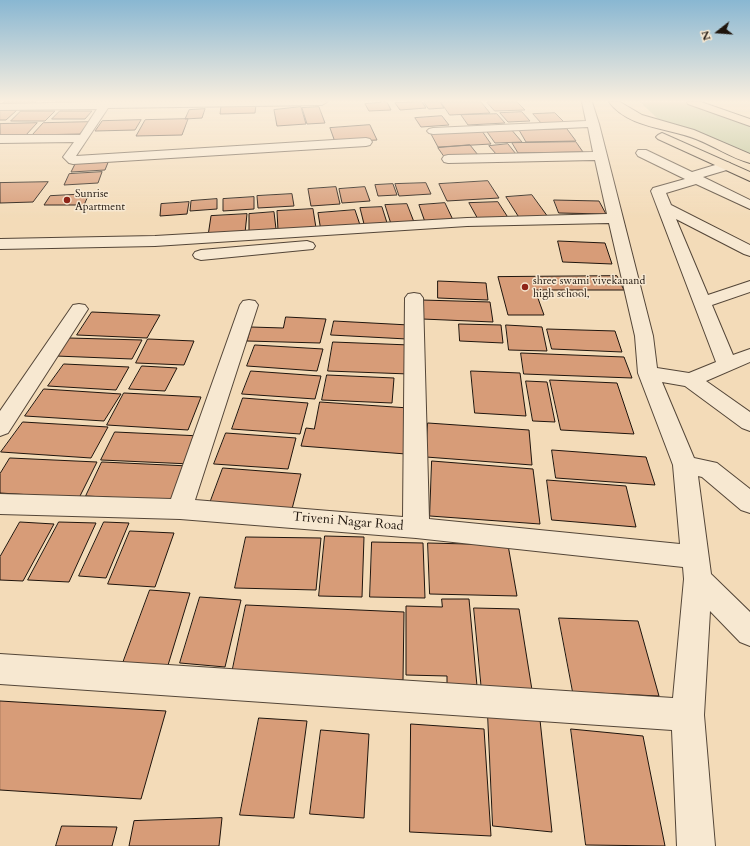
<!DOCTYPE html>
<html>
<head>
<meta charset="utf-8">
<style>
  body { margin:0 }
  #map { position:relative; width:750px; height:846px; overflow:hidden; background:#f3dbb8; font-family:Cardo,serif }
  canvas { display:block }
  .north { position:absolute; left:698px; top:12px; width:40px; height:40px; -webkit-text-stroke:3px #f7e8d1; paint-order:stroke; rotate:253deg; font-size:11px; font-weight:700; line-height:16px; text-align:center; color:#1f150d }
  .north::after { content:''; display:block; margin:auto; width:14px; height:18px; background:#1f150d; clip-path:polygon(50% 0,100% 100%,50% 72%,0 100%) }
</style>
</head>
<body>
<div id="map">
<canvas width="750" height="846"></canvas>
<div class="north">N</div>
</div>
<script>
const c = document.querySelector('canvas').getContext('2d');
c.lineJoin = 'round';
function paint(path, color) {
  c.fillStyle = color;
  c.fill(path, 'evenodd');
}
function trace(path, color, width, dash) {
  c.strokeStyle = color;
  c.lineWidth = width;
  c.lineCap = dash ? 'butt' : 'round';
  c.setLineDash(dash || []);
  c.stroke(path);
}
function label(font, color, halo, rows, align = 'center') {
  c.font = font + ' Cardo,serif';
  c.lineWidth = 3;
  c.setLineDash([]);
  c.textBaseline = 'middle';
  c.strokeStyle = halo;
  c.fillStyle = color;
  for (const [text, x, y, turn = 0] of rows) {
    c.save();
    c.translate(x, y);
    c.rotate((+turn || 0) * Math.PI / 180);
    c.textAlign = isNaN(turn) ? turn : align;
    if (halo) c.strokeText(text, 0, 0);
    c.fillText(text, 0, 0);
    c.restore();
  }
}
const green = new Path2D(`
  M640 102H693L750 123V158L659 120Z`);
const building = new Path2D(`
  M4 102H36L33 105 0 106Z
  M56 102H95L55 103Z
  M387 102 391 110 369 111 365 104Z
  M422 102 426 108 400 110 395 103Z
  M424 102H440L444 108 429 109Z
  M441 102H481L490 113 450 115Z
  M487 102H517L525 110 495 111Z
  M256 105 255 113 220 114 221 106Z
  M301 107 306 124 277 126 274 110Z
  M319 107 325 123 307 124 302 108Z
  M205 109 202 118 185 119 189 110Z
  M0 110H17L6 120H0Z
  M21 111H55L45 121H11Z
  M60 111H92L85 119H52Z
  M522 112 530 121 508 122 500 113Z
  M555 113 565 123 542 124 533 114Z
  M497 114 505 123 468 125 461 115Z
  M442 116 449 125 421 127 415 118Z
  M188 119 182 135 136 136 145 120Z
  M141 120 135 130 95 131 102 121Z
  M89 122 80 134 32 135 43 123Z
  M37 123 25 136H0V124Z
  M370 125 377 140 335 142 330 128Z
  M510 128 522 142 495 143 485 129Z
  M567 129 576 141 526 142 519 130Z
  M482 131 491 144 438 147 431 134Z
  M576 142 583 152 518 153 512 143Z
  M508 144 516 154 497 155 489 146Z
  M470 145 478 155 445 158 438 148Z
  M109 160 105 170 71 172 76 162Z
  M102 172 98 183 64 185 69 174Z
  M488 181 499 198 447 201 439 184Z
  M48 182 33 202 0 203V183Z
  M426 183 431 194 399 196 395 184Z
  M393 184 397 195 378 196 375 185Z
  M336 187 340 204 311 206 308 189Z
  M365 187 370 201 342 203 339 189Z
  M89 194 84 205H44L50 196Z
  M292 194 294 206 258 208 257 196Z
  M532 195 548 217 520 219 506 197Z
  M254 197V209L223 211V199Z
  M217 199V209L190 211 191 201Z
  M554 200 599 201 606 214 559 213Z
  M189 202 187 214 160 216 161 204Z
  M498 202 509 219 479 221 469 203Z
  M445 203 453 220 425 222 419 205Z
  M407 204 414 222 391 224 385 205Z
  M382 207 388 226 365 228 360 208Z
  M313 209 316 228 278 230 277 211Z
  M355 210 361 228 321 231 318 213Z
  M274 212 276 229 249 231V214Z
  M247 214 245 233 208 236 211 216Z
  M558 241 605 243 612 264 563 262Z
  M617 276 624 290H535L544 315H508L498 277Z
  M438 281 486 283 488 300 438 298Z
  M422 300 490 302 493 322 422 319Z
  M92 312 160 315 147 338 77 335Z
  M286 317 326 319 320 343 247 341 251 327 283 328Z
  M334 321 409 325 407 339 331 335Z
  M459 324 501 325 503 343 460 341Z
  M506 325 542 327 547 351 509 350Z
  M547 329 615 331 622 352 552 349Z
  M69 338 142 340 132 359 56 356Z
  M148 339 194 341 184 365 136 363Z
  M333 342 410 345 409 374 328 371Z
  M255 345 323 349 317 371 247 366Z
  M521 353 624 357 632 378 524 374Z
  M64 364 129 367 116 390 48 386Z
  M142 366 177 368 165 391 129 389Z
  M251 371 321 376 315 399 242 394Z
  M471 371 520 373 526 416 475 413Z
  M327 375 394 378 392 403 322 400Z
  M550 380 617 383 634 434 561 430Z
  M526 381 547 382 555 422 533 421Z
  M44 389 121 394 104 421 25 416Z
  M124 393 201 397 188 430 107 425Z
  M243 398 308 403 300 434 232 429Z
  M320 402 409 408 406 454 301 446 306 428 314 429Z
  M23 422 108 427 91 458 1 452Z
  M428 423 529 430 532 465 426 457Z
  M115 432 201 436 191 464 101 460Z
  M226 433 296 438 288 469 214 464Z
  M552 450 646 457 655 485 556 478Z
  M10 458 97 462 79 498 0 493V474Z
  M432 461 533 469 540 524 430 516Z
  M102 462 189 466 176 501 86 496Z
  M223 468 301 474 292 509 210 503Z
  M547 480 626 486 636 527 552 520Z
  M20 522 54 524 23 581 0 580V557Z
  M59 522 96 523 69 582 28 580Z
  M104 522 129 523 106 578 79 576Z
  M130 531 174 533 155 587 108 584Z
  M325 536 364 537 362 597 319 596Z
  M246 537 321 538 316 590 235 588Z
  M372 542 423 543 425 598 370 597Z
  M428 543 508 545 517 596 430 594Z
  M150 590 190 593 165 675 120 671Z
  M200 597 241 600 225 667 180 663Z
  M442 599H469L477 686 447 685V676L406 675V606L442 607Z
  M246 605 404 612 403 680 232 673Z
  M474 608 519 609 532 690 482 692Z
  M559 618 638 621 659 696 573 692Z
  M0 701 166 711 141 799 0 790Z
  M488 715 540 720 552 832 493 826Z
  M259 718 307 721 294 818 240 815Z
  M411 724 484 729 491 836 410 832Z
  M571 729 643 736 665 846 586 845Z
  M321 730 369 734 364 818 310 814Z
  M222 818 219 846H129L134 821Z
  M62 826 117 827 112 846H56Z`);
const minor = new Path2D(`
  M102 102H327L322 105 108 108 76 156 366 138 370 139 372 142 370 145 366 146 73 164 69 163 63 157 74 142 0 143V135H80L97 109 0 110V104Z
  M582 102H592L599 124 653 336 657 368 689 373 716 362 651 191 653 188 685 179 638 156 636 153 638 150H646L692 172 725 162 730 163 731 166 730 169 703 177 750 200V209L696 184 666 193 671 205 750 245V256L744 254 676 219 708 295 750 281V292L712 305 733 355 750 349V362L706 381 750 412V431L742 428 685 386 662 382 694 458 717 463 750 489V513L741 510 702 477 698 476 711 574 750 612V646L740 642 710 611 704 715 715 846H677L672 730 0 684V654L673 698 684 579 683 567 416 538 180 519 0 514V494L171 499 240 305 243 301 249 300 255 301 258 305 195 500 403 517 405 298 408 294 414 293 420 294 423 298 429 519 680 544 673 465 638 373 635 336 609 223 467 226 155 246 0 249V239L155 236 467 218 607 214 595 160 448 163 444 162 442 159 444 156 448 155 593 152 588 127 433 134 429 133 427 131 429 129 433 128 586 121Z
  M307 241 313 243 315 246 313 249 201 260 195 258 193 255 195 252 201 250Z
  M79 304 85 305 88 309 8 433 0 436V411L73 305Z`);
const major = new Path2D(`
  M609 102H620L642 115 694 130 750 154V163C731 158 714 146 696 139 669 128 628 128 609 102Z
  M687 102H701L750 119V126L688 104Z
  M662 133 750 172V181L658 139 656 137 658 135Z`);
const markers = [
  [67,200,4,"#8f2418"],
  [525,287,4,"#8f2418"]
];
const farPoinames = [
  ["Sunrise",75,194],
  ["Apartment",75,207],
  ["shree swami vivekanand",533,281],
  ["high school,",533,294]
];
const streetNames = [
  ["Triveni Nagar Road",348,522,5]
];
paint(green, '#b5c193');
paint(building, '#d79c78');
trace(building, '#1f150d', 1);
trace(minor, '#544638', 2);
trace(major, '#1f150d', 2);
paint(minor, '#f7e8d1');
paint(major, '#f3dbb8');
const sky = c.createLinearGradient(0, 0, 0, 220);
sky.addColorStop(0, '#89b7d2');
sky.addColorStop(0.46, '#faefdf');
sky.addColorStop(1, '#faefdf00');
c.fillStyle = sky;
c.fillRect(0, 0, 750, 220);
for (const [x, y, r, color] of markers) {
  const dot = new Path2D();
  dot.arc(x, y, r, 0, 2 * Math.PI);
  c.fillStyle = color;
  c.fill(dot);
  trace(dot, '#f7e8d1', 1.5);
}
label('11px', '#1f150d', '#f7e8d1', farPoinames, 'left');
label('13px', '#1f150d', '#f7e8d1', streetNames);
</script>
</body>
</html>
